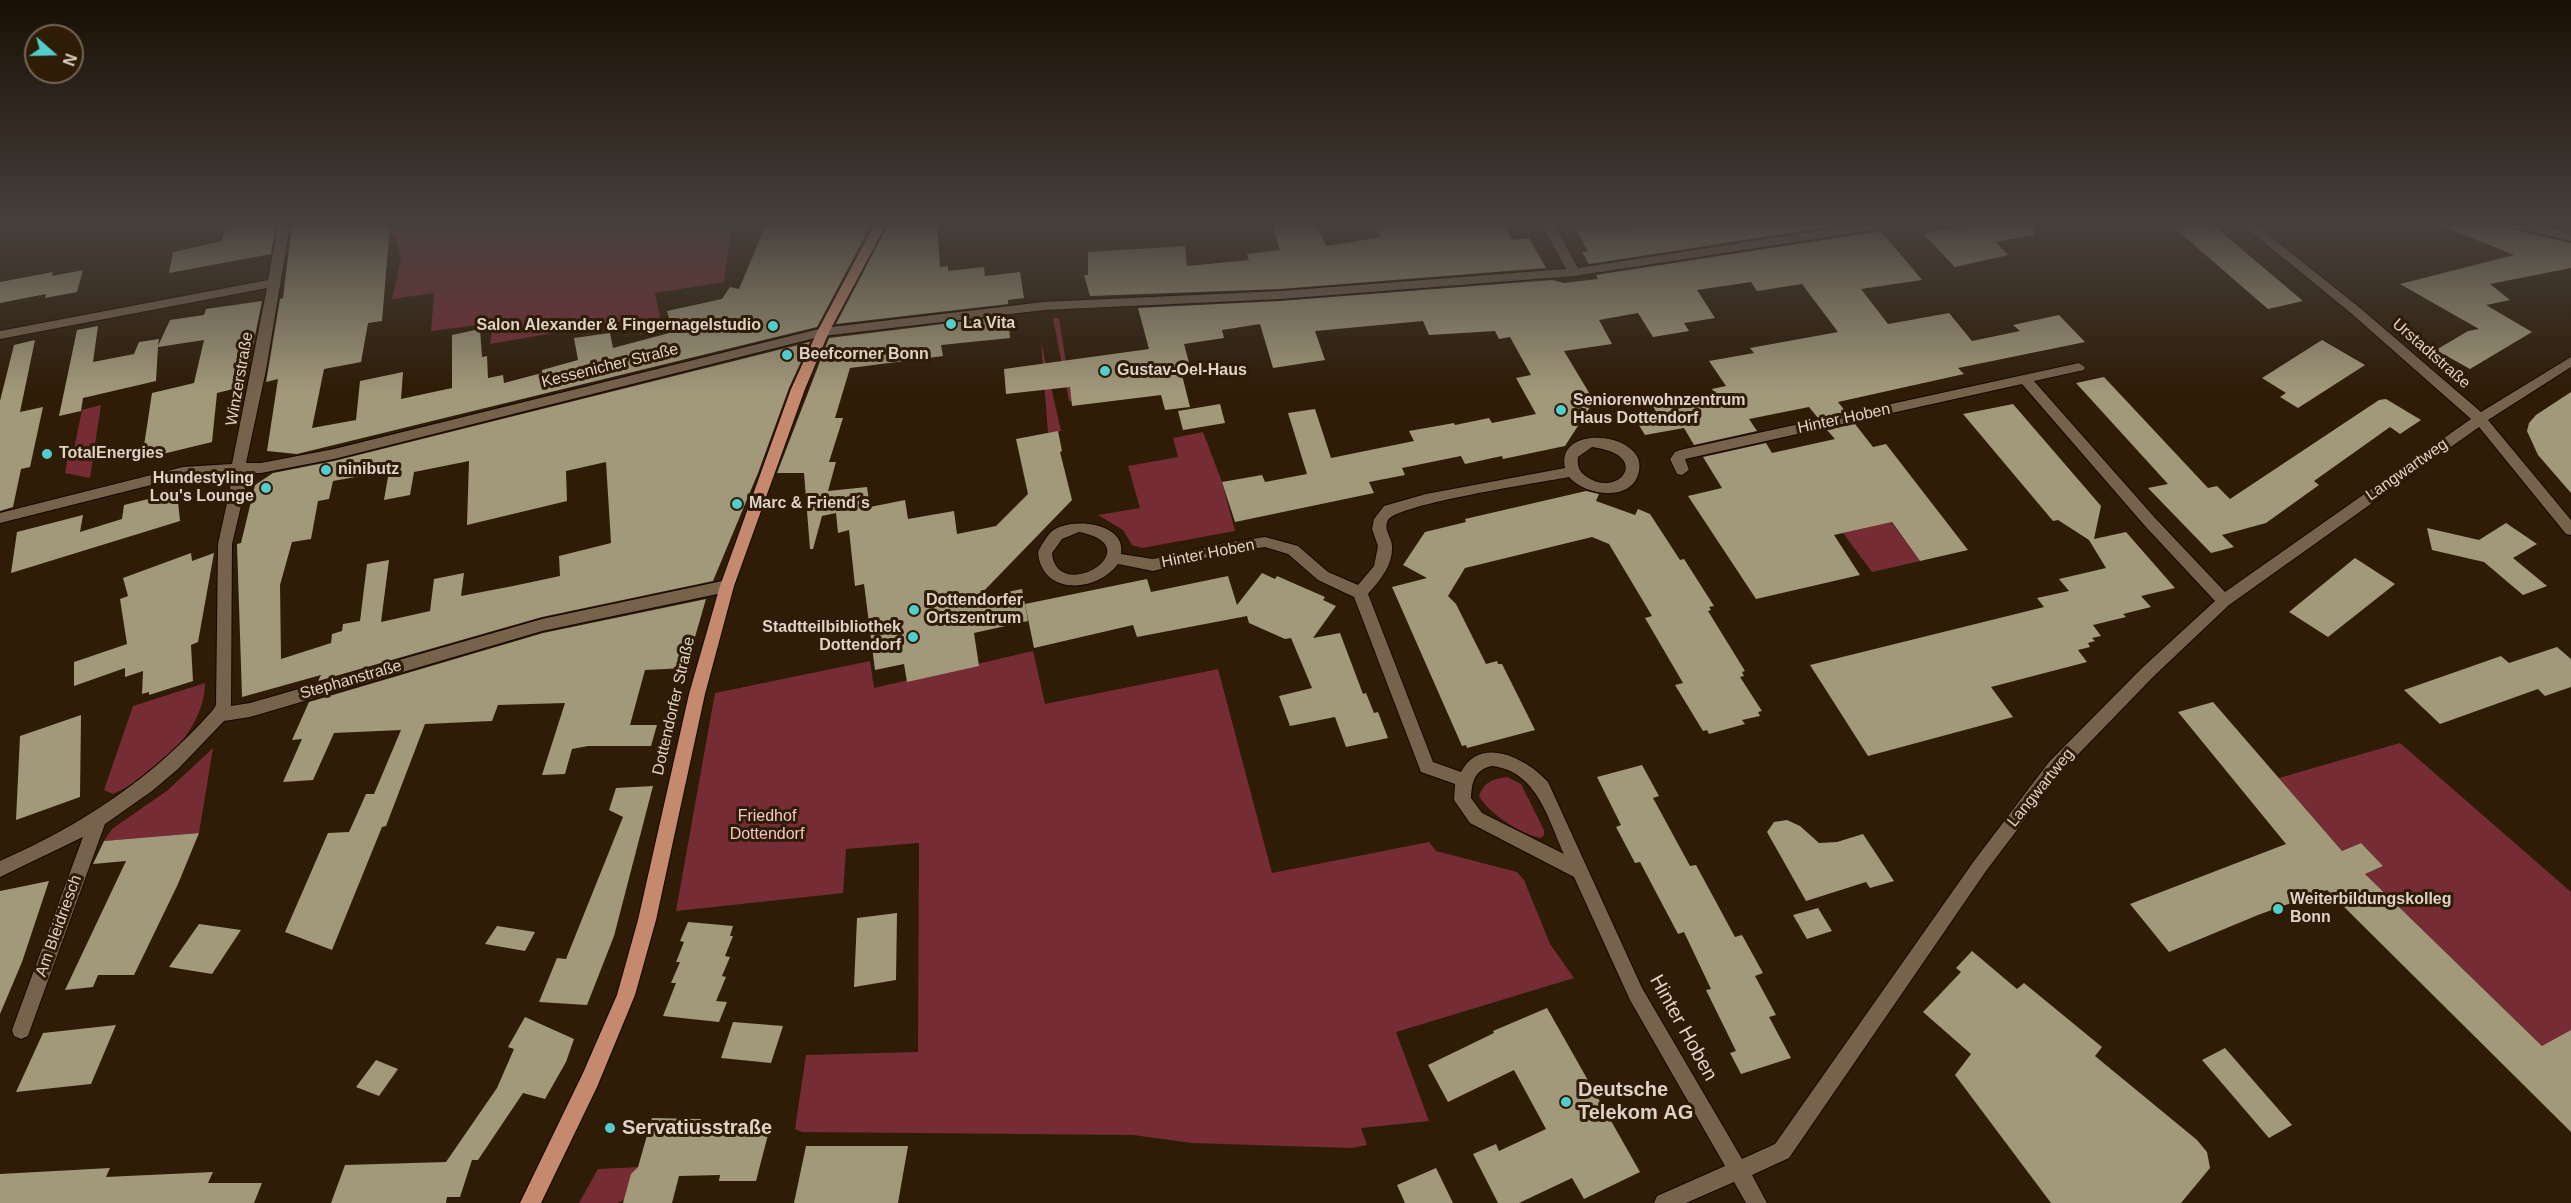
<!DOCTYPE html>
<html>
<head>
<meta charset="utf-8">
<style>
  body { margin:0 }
  #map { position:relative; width:2571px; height:1203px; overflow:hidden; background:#2e1c07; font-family:Arial,sans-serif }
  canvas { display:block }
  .north { position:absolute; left:24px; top:24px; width:60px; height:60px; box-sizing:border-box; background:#2e1c07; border:2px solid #756553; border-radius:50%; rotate:110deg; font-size:16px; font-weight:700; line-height:24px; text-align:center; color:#dfd2c6 }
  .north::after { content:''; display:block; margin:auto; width:21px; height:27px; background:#52cdcd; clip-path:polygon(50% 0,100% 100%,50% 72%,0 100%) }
</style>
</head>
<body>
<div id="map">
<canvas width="2571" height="1203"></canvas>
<div class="north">N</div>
</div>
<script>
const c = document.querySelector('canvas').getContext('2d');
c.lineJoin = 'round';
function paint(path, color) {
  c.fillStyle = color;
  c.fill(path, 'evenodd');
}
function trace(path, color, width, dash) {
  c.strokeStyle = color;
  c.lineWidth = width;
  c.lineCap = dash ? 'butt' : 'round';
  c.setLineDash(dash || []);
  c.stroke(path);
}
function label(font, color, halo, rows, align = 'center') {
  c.font = font + ' Arial,sans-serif';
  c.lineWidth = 6;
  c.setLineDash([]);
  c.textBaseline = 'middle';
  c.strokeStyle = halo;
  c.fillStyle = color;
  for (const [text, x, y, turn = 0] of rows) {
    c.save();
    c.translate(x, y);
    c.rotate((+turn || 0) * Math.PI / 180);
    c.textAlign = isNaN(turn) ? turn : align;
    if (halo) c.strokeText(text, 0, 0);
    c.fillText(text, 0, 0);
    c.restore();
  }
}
const green = new Path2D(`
  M381 225H732L724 282 655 293 662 326 640 334 635 319 490 344 493 323 431 331 434 293 392 299 401 258 395 236 377 235Z
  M1053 318H1059L1072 401H1069Z
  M1041 342 1061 431 1048 433Z
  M101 405 90 478 65 473 69 451 74 449 82 410Z
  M1203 432 1222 482 1235 531 1142 548 1132 545 1123 530 1098 515 1140 508 1128 466 1178 457 1173 438Z
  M1891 522 1920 561 1872 572 1843 533Z
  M1033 651 1045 704 1218 669 1272 873 1429 842 1436 851 1517 872 1524 880 1550 944 1574 978 1396 1032 1429 1121 1361 1128 1367 1145 1352 1148 1191 1143 1133 1135 802 1132 795 1129 806 1055 918 1052 919 843 846 849 843 893 676 911 715 693 870 661 874 688Z
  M205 683C205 731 154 776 113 794L104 790 133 706Z
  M2400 743 2571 892V1074L2365 874 2383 866 2361 843 2342 851 2279 778Z
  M213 748 199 833 104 841 112 829 168 790Z
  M1507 777 1521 784 1544 830V835L1541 838C1522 835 1488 813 1479 796 1484 782 1493 779 1507 777Z
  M638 1167 624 1200 617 1203H579L598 1169Z`);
const building = new Path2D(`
  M232 225H276L271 254 169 273 173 252 222 241 225 229 232 228Z
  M292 225H390L382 321 368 323 361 362 324 369 312 428 356 420 360 381 403 372 401 399 452 388V335L480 329 482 357 487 356 488 378 503 375 504 383 542 373V370L578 360 574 338 610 333 613 348 673 332 667 311 722 299 730 287 739 289 766 225H871L817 327 297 454 267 451 278 379 266 382 280 299 283 298Z
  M888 225H937L940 267 948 266V271L984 267 985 276 1020 272 1024 298 1008 300V304L836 324Z
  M1272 225H1316L1326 246 1381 237 1374 225H1505L1512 240 1529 238 1546 268 1280 289 1090 296 1084 275H1088V252L1185 246 1187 266 1249 260 1247 254 1280 250Z
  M1606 225 1608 229 1635 225H1842L1589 264 1582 252 1588 251 1575 229Z
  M1972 225H2033L2034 235 1996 242 2008 255 1955 267 1923 234Z
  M2171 225H2213L2303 301 2268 309Z
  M2439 225H2511L2514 230 2571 243V268L2490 284 2510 300 2486 305 2532 332 2470 369 2436 350 2468 331 2479 329 2400 284 2514 255Z
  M1881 231 1922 280 1861 289 1888 324 1949 313 1972 341 2020 331 2013 325 2059 315 2085 342 1958 368 1964 374 1838 402 1846 412 1818 418 1809 407 1749 419 1757 431 1694 445 1684 428 1645 435 1634 417 1657 413 1649 400 1669 396 1677 409 1720 400 1712 389 1726 386 1709 361 1754 353 1750 348 1838 332 1802 284 1757 291 1751 282 1697 290 1715 318 1684 323 1689 331 1653 337 1638 313 1599 320 1612 344 1564 351 1594 401 1565 446 1503 459 1502 456 1465 464 1461 456 1402 468 1405 475 1369 482 1374 493 1235 522 1222 482 1262 475 1265 482 1307 474 1288 413 1315 409 1331 458 1414 441 1409 431 1454 423 1455 425 1489 418 1492 423 1536 414 1516 378 1531 375 1510 337 1499 339 1495 331 1429 335 1423 321 1315 331 1325 360 1273 368 1260 324 1222 330 1224 338 1184 344 1191 370 1181 371 1190 407 1165 410 1161 395 1072 406 1070 387 1006 394 1004 369 1149 349 1138 308 1280 301 1552 280 1564 283 1598 279 1596 275Z
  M83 270 77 292 45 298 47 290 46 294 0 303V282L53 272 52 276Z
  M262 301 245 386 217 393 212 442 142 459 152 393 194 383 204 340 158 347 156 381 83 398 81 411 59 416 77 330 98 326 93 362 134 354 139 342 159 339 158 346 170 320 204 315 206 309Z
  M1008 316 1010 338 941 345 943 356 850 368 835 418H843L829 462H836L828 491 867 487 870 507 905 500 908 519 954 511 957 534 996 526 1028 494 1016 439 1058 431 1062 451 1060 452 1072 500 977 598 1022 589 1028 621 974 633 979 666 907 682 904 664 875 670 864 584 855 586 849 530 838 533 836 513 822 516 813 549H810L804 473H777L829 338Z
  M35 340 20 412 43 407 30 467 21 469 13 507 0 511V401L14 345Z
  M2322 340 2365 365 2298 408 2280 397 2286 393 2262 378Z
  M810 342 789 388 758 473 713 581 542 617 318 681 321 675 242 697 237 544 241 543 255 485 273 473 334 461ZM469 461 467 525 567 501 566 471 606 462 611 543 559 556 560 576 513 586 461 596 464 573 434 579 430 611 381 622 389 560 367 564 360 621 343 624 342 631 332 634 331 643 281 659 280 585 292 542 311 539 318 501 329 499 333 481 389 471 384 500 410 495 414 472Z
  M2104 377 2208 488 2217 486 2230 499 2379 400 2386 399 2421 420 2400 434 2390 427 2314 481 2319 485 2266 523 2222 535 2234 547 2211 553 2148 488 2168 484 2076 383Z
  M2571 392V493L2538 455 2527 431 2529 423 2536 415Z
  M1220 404 1225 423 1183 430 1178 411Z
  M2013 404 2101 506 2094 539 2126 532 2175 588 2141 596 2151 607 2123 614 2126 617 2093 625 2101 636 2092 638 2095 641 2088 643 2090 647 2078 650 2087 662 1991 687 2013 717 1868 756 1810 665 2044 607 2037 598 2069 591 2059 579 2106 568 2089 540 2058 520 2053 521 1963 414Z
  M1855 424 1873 447 1886 444 1968 550 1920 561 1892 522 1834 535 1860 575 1756 599 1688 496 1722 488 1703 457 1766 443 1772 453 1835 439 1827 430Z
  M1586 491 1599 494 1596 501 1635 515 1638 509 1650 514 1680 560 1684 559 1714 606 1709 607 1711 610 1708 611 1745 671 1742 672 1744 676 1740 677 1762 711 1758 712 1760 716 1742 720 1745 724 1709 734 1707 730 1703 731 1675 685 1683 683 1645 618 1652 616 1609 544 1592 537 1465 568 1448 596 1456 604 1486 664 1497 661 1498 664H1502L1535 730 1467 748 1466 745 1462 746 1392 587 1427 578 1403 565 1425 532 1466 522 1465 519Z
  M177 492 180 521 11 573 17 532 83 515 80 532 122 519 124 505Z
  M2506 523 2537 544 2513 558 2547 586 2523 595 2484 562 2432 550 2427 528 2479 540Z
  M191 553 192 561 214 553 198 642 191 645 193 681 149 695V692L142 694 143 671 125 677V668L74 686V662L127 644 120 599 128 596 123 578Z
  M2355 558 2395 584 2328 637 2289 612Z
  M1262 573 1275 579 1277 576 1325 597 1323 600 1336 606 1313 638 1340 633 1363 694 1366 693 1374 713 1378 712 1388 738 1346 747 1335 717 1290 726 1279 696 1312 688 1291 638 1285 639 1249 623 1247 616 1137 637 1133 625 1034 648 1025 604 1147 579 1151 592 1228 576 1237 605Z
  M706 599 686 668 645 670 630 725H657L651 746H588L572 749 565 774 542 775 565 703 498 705 492 721 425 724 386 826 382 827 332 950 285 932 328 833 349 832 366 794H374L401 730 334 733 313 780 283 782 302 739 292 740 309 702 543 633Z
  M2557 647 2571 659V687L2545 696 2538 689 2440 724 2404 690 2501 656 2509 663Z
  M2213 702 2342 851 2361 843 2383 866 2365 874 2542 1046 2571 1030V1132L2327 890 2258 915 2169 952 2130 904 2286 844 2178 712Z
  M81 715 80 797 16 820 20 736Z
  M1642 765 1659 796 1653 798 1690 866 1696 865 1735 937 1742 935 1763 973 1755 976 1776 1015 1769 1017 1791 1058 1741 1074 1730 1053 1736 1051 1706 990 1711 989 1684 932 1678 934 1640 862 1635 863 1616 827 1621 825 1597 777Z
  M653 786 614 936 587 1005 539 1002 557 958 566 959 623 817 609 810 616 788Z
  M1787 820 1800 826 1819 843 1837 842 1863 834 1894 881 1870 888 1866 882 1806 901 1767 832 1774 822Z
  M199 833 178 884 134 975H98L93 987 65 990 126 861 93 864 104 841Z
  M49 881 22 962 0 1014V891Z
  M1818 908 1832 931 1807 939 1793 915Z
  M897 913 896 980 854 987 857 918Z
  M688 922 733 926 730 936H733L725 956 730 957 722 976 726 977 716 1001 727 1002 719 1022 663 1016 676 983H671L680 962H676L684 942 680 941Z
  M199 924 241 930 212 974 169 967Z
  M497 926 535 932 525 951 485 944Z
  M1972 951 2017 989 2024 983 2102 1047 2095 1056 2197 1140 2207 1152 2210 1168 2181 1203H2051L1955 1075 1971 1054 1923 1012 1961 972 1956 968Z
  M1547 1008 1640 1172 1584 1199 1572 1178 1519 1203H1498L1473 1154 1496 1144 1499 1151 1546 1129 1514 1070 1448 1102 1428 1065 1494 1033 1493 1031Z
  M525 1017 574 1039 566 1062 545 1099 523 1093 478 1160H472L460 1197H447L446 1203H331L345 1165 446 1162 497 1088 514 1049 508 1047Z
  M733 1022 783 1026 771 1063 721 1058Z
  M116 1025 91 1084 16 1092 43 1033Z
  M2225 1048 2292 1125 2269 1138 2202 1060Z
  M376 1060 398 1069 379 1096 356 1087Z
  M652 1118 701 1119 700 1125 739 1124 738 1129 769 1131 756 1181H719L720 1175 679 1176 672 1203H623L631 1174 638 1167Z
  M806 1146H908L898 1203H794Z
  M110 1168 106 1177 213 1172 208 1183H262L254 1203H0V1174Z
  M1436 1168 1453 1203H1405L1397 1185Z`);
const minor = new Path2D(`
  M278 225H290L266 370 246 463H261L334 449 823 328 1044 302 1280 291 1566 269 1542 225H1554L1578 268 1857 225H1886L1880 229 1574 276 1280 299 1044 310 823 336 334 459 261 473H245V489L232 544 231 706 250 703 542 619 727 580 732 582 734 586 732 590 727 592 542 631 250 717 224 721 178 769 152 791 105 824 30 1030 28 1036 21 1039 14 1036 12 1030 83 837 0 877V861C82 825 153 778 213 710L216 705 218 544 230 489 231 473 183 477 0 523V513L183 467 232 464 267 288 0 339V331L268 280Z
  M2243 225H2256L2360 308 2481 412 2571 357V367L2488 420 2571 520V535L2566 534 2479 427 2229 605 2154 676 2061 772 1986 871 1789 1158 1752 1175 1767 1203H1746L1734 1182 1686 1203H1654L1657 1196 1725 1166 1630 1000 1574 877 1470 823 1454 800 1455 784 1421 772 1354 597 1318 580 1288 554 1265 547 1225 553 1153 571 1118 564C1097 593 1041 596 1038 552 1041 546 1046 537 1051 532 1069 516 1127 522 1121 554L1153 559 1225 543 1265 537 1298 546 1328 572 1358 585 1374 566 1378 546 1372 529 1374 519 1384 506 1426 494 1565 468C1555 422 1648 433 1639 471 1633 503 1585 496 1569 477 1543 482 1397 504 1388 520 1383 530 1392 537 1392 546 1393 566 1380 580 1368 594L1433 762 1461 772C1480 734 1528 759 1548 782L1642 988 1742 1159 1775 1144 1974 861 2049 762 2142 668 2215 601 2145 526 2022 384 1685 459 1689 470 1682 475 1677 474 1670 459 1675 452 1680 450 2079 363 2085 367 2084 370 2034 381 2155 518 2225 592 2471 419 2352 314ZM1592 447C1653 455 1619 499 1587 477 1579 472 1577 466 1578 457ZM1079 532C1154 547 1057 606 1052 553L1062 539ZM1492 766C1537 771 1548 819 1564 854L1482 813 1471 798C1472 782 1474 770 1492 766Z
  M2513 225H2534L2571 233V241L2515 228Z`);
const major = new Path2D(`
  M874 225H886L829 332 805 389 734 586 705 694 656 920 635 995 597 1087 541 1203H520L583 1073 617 995 638 920 689 694 720 586 791 389 817 332Z`);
const markers = [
  [951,324,6,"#52cdcd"],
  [773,326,6,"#52cdcd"],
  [787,355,6,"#52cdcd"],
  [1105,371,6,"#52cdcd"],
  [1561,410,6,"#52cdcd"],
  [47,454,6,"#52cdcd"],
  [326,470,6,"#52cdcd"],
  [266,488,6,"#52cdcd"],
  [737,504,6,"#52cdcd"],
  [914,610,6,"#52cdcd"],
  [913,637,6,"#52cdcd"],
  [2278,909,6,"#52cdcd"],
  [1566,1102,6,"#52cdcd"],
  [610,1128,6,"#52cdcd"]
];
const poiNames = [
  ["La Vita",963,324],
  ["Salon Alexander & Fingernagelstudio",761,326,"right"],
  ["Beefcorner Bonn",799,355],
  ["Gustav-Oel-Haus",1117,371],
  ["Seniorenwohnzentrum",1573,401],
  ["Haus Dottendorf",1573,419],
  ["TotalEnergies",59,454],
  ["ninibutz",338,470],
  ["Hundestyling",254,479,"right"],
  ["Lou's Lounge",254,497,"right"],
  ["Marc & Friend´s",749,504],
  ["Dottendorfer",926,601],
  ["Ortszentrum",926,619],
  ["Stadtteilbibliothek",901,628,"right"],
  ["Dottendorf",901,646,"right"],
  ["Weiterbildungskolleg",2290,900],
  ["Bonn",2290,918]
];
const streetNames = [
  ["Urstadtstraße",2431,354,41],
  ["Kessenicher Straße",610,366,-14],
  ["Winzerstraße",240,379,-80],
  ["Hinter Hoben",1844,419,-12],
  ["Langwartweg",2407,470,-35],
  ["Hinter Hoben",1208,554,-11],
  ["Stephanstraße",351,680,-16],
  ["Dottendorfer Straße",674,706,-77],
  ["Langwartweg",2041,788,-51],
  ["Am Bleidriesch",59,926,-70]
];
const parkNames = [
  ["Friedhof",767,817],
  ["Dottendorf",767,835]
];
const nearStreetnames = [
  ["Hinter Hoben",1683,1028,61]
];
const nearPoinames = [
  ["Deutsche",1578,1090],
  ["Telekom AG",1578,1113],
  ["Servatiusstraße",622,1128]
];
paint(green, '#762c34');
paint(building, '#a2987a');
trace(minor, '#150600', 2);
trace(major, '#150600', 2);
paint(minor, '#77624c');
paint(major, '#c58a6e');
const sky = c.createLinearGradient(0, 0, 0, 393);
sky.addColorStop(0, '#190f04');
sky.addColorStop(0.57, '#46403c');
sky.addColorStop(1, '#46403c00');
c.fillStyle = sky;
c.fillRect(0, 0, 2571, 393);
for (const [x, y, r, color] of markers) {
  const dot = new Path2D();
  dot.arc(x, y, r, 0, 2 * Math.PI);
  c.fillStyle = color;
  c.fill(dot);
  trace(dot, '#2e1c07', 2);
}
label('bold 16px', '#dfd2c6', '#2e1c07', poiNames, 'left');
label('16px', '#dfd2c6', '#2e1c07', streetNames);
label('16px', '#f4c5c6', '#2e1c07', parkNames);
label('20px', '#dfd2c6', '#2e1c07', nearStreetnames);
label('bold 20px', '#dfd2c6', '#2e1c07', nearPoinames, 'left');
</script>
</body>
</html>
